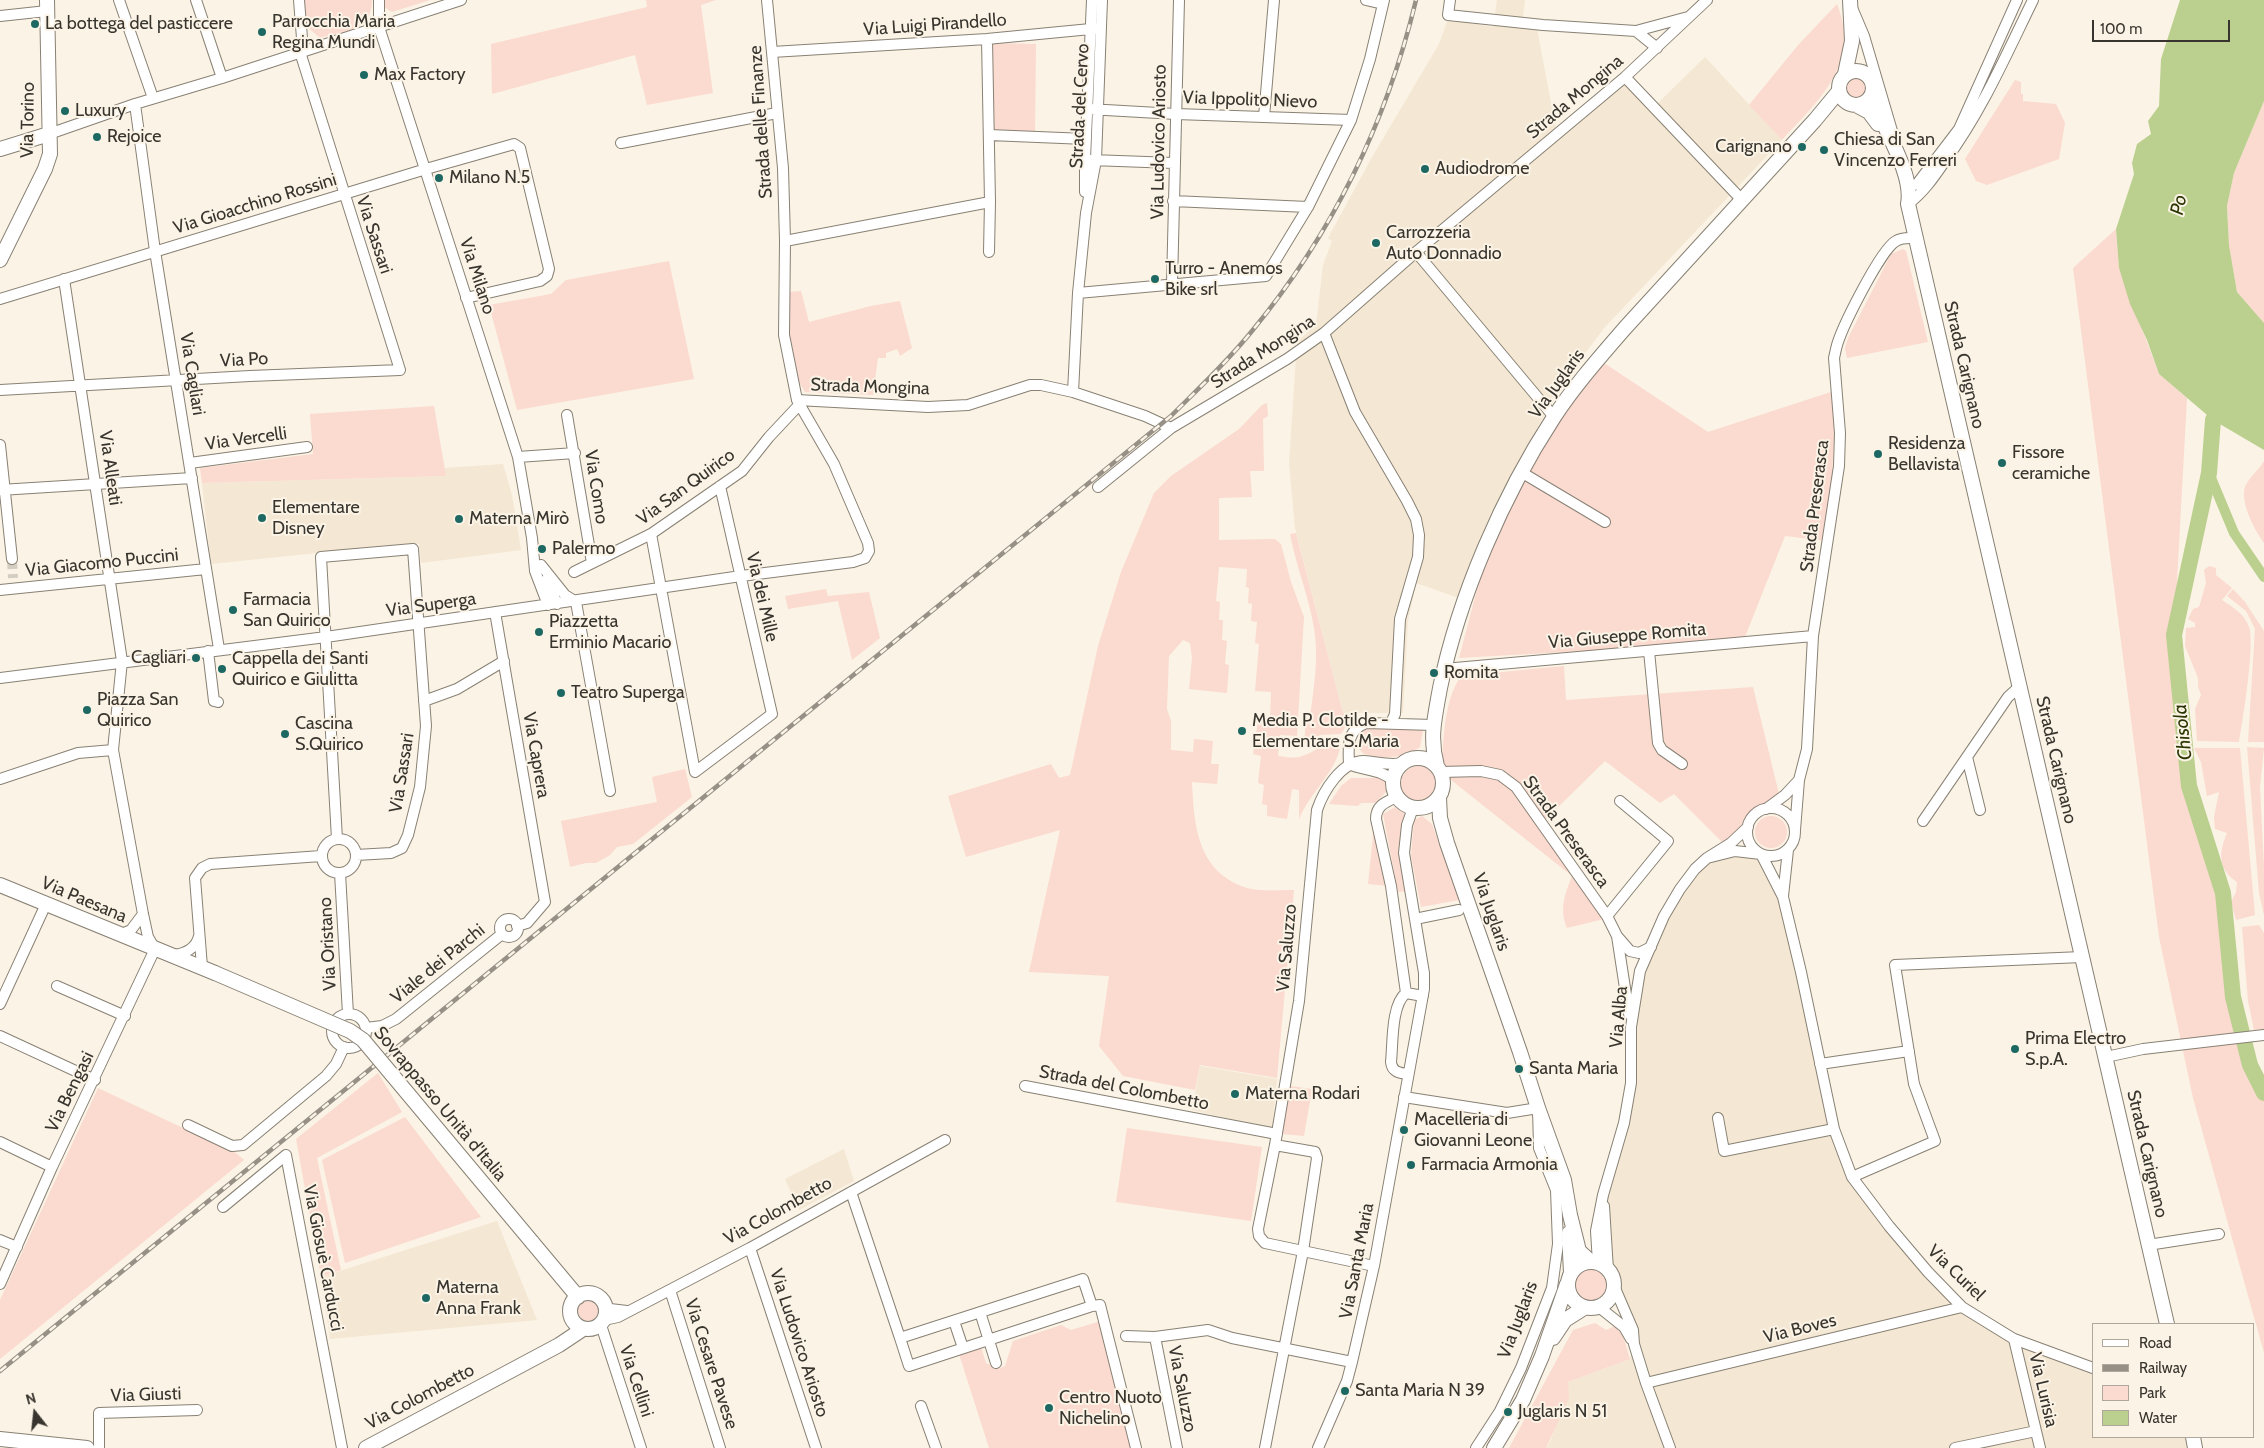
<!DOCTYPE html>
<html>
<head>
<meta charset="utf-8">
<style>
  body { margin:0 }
  #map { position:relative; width:2264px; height:1448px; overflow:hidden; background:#fbf3e5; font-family:Cabin,sans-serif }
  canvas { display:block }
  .legend { position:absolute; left:2092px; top:1323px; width:162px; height:115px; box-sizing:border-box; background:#fbf3e5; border:1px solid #ada79c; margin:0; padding:6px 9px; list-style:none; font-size:15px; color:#38352f }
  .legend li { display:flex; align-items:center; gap:10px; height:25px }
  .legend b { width:25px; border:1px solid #ada79c }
  .north { position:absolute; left:10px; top:1388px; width:50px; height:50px; -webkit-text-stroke:4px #fbf3e5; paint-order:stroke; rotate:344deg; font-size:14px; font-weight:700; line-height:20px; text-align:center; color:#38352f }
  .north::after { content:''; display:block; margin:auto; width:18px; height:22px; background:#38352f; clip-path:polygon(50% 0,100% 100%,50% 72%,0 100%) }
  .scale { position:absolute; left:2092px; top:20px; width:138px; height:22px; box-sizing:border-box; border:2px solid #38352f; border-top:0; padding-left:6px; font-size:15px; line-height:18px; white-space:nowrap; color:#38352f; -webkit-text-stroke:4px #fbf3e5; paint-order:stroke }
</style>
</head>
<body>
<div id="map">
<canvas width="2264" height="1448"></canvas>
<ul class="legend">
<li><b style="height:6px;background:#fff"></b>Road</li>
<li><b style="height:6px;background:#969086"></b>Railway</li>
<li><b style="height:14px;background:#fbdad0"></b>Park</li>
<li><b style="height:14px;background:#bbd08f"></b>Water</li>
</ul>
<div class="north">N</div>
<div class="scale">100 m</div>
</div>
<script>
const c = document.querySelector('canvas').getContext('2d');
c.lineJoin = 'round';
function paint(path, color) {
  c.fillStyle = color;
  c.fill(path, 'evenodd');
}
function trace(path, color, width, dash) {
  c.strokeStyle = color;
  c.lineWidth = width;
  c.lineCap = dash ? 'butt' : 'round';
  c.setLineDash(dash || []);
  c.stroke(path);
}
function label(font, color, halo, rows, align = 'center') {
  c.font = font + ' Cabin,sans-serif';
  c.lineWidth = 4;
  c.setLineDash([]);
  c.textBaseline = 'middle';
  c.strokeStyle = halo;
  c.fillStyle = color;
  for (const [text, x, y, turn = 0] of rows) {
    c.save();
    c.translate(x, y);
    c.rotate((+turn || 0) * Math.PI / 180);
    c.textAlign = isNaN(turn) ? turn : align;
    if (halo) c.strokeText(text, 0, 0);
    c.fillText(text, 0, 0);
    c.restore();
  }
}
const built = new Path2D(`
  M1497 0H1525L1523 17 1535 18 1556 129 1624 72 1656 105 1705 57 1782 140 1605 327 1557 390 1487 526 1459 598 1416 583 1408 621 1403 713H1343L1295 528 1289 463 1297 342 1316 325 1323 265 1332 241 1328 238 1371 159 1439 44 1448 19 1493 27Z
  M503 464 512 495 521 550 421 563 419 544H403L211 564 202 483 445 476 444 468Z
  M1761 854 1783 897 1834 1129 1852 1177 1928 1272 1992 1326 2093 1368V1437H2193L2195 1448H1546L1551 1440 1568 1382 1630 1359 1634 1344 1608 1270 1603 1195 1624 1123 1640 971 1664 916 1707 858Z
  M1200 1066 1277 1079 1272 1129 1192 1110Z
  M844 1149 854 1181 799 1210 785 1179Z
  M497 1221 537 1320 330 1339 321 1277Z`);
const green = new Path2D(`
  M304 0H372C372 31 345 30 320 38L304 24Z
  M384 0H430L392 12 384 7Z
  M646 0H716L701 5 713 93 647 105 635 55 492 94 491 44 647 7Z
  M1837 4C1861 64 1819 100 1782 140L1749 105 1799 44Z
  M993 43 1036 44 1035 133 992 132Z
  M1845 88a11 11 0 1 1 22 0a11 11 0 1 1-22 0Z
  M2015 80 2021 82V94H2023V101L2056 104 2065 123 2059 159 1987 185 1976 181 1965 159Z
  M2264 101V323L2237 292 2229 245 2227 206 2234 173Z
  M2116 229 2119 268 2159 374 2187 398 2174 636 2189 786 2223 893 2233 997 2250 1065 2264 1099V1353L2193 1098 2159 937 2073 268Z
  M1903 249 1906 251 1928 342 1847 358 1845 348 1848 338 1891 254Z
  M669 261 694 379 517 410 489 305 551 294 566 280Z
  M801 291 809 322 871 306 900 301 912 348 900 356 897 349 886 353V358H878L873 395 805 392 799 382 790 338 789 292Z
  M1598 359 1708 432 1837 390 1828 541 1785 536 1743 642 1459 658 1493 529 1549 410Z
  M1267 403 1268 416 1263 419 1264 471H1250L1252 497 1219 498V540L1275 539 1281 544 1291 582 1304 617 1297 736 1280 735 1278 756C1286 757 1294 759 1302 756 1320 750 1319 743 1341 744 1336 773 1310 792 1299 819V790L1292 789 1287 819 1267 816V805L1262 804 1264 785 1258 783 1261 756 1253 754 1258 720 1270 721 1271 692 1255 691 1259 644 1255 643 1257 622 1251 621 1252 604 1248 603 1249 588 1246 587 1247 569 1219 567 1216 601 1220 602 1219 620H1223L1222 640 1227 641 1225 664 1229 665 1227 693 1189 689 1192 658 1190 643 1183 640 1169 656 1167 709 1171 721V750L1193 752 1194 739 1213 741 1211 764H1219L1217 784 1192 782C1194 825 1197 870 1244 887 1258 892 1279 890 1294 890L1277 1078 1200 1065 1195 1090 1123 1076 1099 1046 1109 976 1029 972 1060 830 966 857 948 796 1051 764 1059 778 1070 775 1098 646 1121 572 1154 493 1171 476 1239 429 1262 405Z
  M434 406 446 476 202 483 200 468 313 454 310 414Z
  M2264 461V543C2255 530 2240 504 2245 487 2249 477 2259 470 2264 461Z
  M1296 533 1343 713H1358L1349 722 1341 734 1320 735 1306 743H1304L1306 718 1310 717C1314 687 1319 657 1314 628 1309 597 1296 566 1290 534Z
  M2209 566 2216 568V575L2232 588 2222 600C2232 607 2245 614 2249 627 2255 645 2243 719 2239 742L2197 741 2195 709 2201 695 2198 687V678L2185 646 2186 628 2195 627V623L2188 619 2193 609 2199 607 2206 583 2204 570Z
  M826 589 828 596 869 592 880 638 852 660 838 601 788 609 785 596Z
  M2233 589 2245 602 2264 631V742H2248L2255 629 2246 611 2227 596Z
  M1564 666 1566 700 1753 687 1780 798 1726 846 1674 794 1660 803 1605 761 1545 820 1608 918 1567 928C1559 909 1565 894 1572 876L1441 772C1444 741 1443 702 1461 676Z
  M1369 727H1421L1423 730 1420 747C1404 759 1383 759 1364 754L1359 749 1358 737 1361 731Z
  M2247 747 2264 748 2260 787 2264 867V915L2259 893Z
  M2194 748H2240L2255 915 2236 920 2231 902 2236 892 2237 882C2217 869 2219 852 2227 833L2215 829 2214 817 2219 792 2207 796 2201 762Z
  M1401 784a18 18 0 1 1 36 0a18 18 0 1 1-36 0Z
  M685 769 692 797 633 844 617 847 610 855 596 863H586L570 867 561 821 657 802 652 777Z
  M1351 778H1385L1386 792 1375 803H1361L1358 806 1329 804 1341 786Z
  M1395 807 1404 813 1408 891 1398 892 1383 814Z
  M1755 832a16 16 0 1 1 32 0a16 16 0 1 1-32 0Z
  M1422 816 1432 824 1459 900 1421 907 1411 856 1414 820Z
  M1374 826 1388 886 1368 884Z
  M2259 925 2264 933V1029L2254 1030 2248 1001 2242 927Z
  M378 1073 402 1112 317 1158 341 1270 321 1277 296 1139Z
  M1290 1086 1312 1089 1304 1136 1282 1134Z
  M98 1088 236 1153 244 1160 0 1359V1300Z
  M405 1117 481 1217 345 1263 322 1160Z
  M1127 1128 1262 1147 1251 1221 1116 1202Z
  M1574 1285a16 16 0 1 1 32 0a16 16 0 1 1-32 0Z
  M578 1311a10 10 0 1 1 20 0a10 10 0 1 1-20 0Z
  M1101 1321 1132 1448H989L959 1354 981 1347 986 1363 998 1369 1005 1366 1013 1341 1061 1325 1071 1330Z
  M1595 1323 1606 1330 1615 1326 1623 1336 1630 1359 1568 1382 1569 1398 1546 1448H1509L1573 1330Z`);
const water = new Path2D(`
  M2180 0H2264V101L2234 173 2227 206 2229 245 2237 292 2264 323V450L2213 420 2159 374 2147 340 2130 304 2119 268 2116 229 2134 174 2132 163 2137 144 2151 134 2148 121 2159 106 2161 59Z`);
const canal = new Path2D(`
  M2209 473 2234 533 2264 577`);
const river = new Path2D(`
  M2222 400 2213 420 2209 473 2174 635 2189 786 2223 893 2233 997 2250 1065 2264 1093`);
const streetTunnel = new Path2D(`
  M12 559 13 578`);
const street = new Path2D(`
  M119 0 153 98
  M196 0 222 78
  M299 0 303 51
  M379 0V27L518 457 532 538 535 571 548 605
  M1366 0 1383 4
  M1450 0 1448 15 1543 25 1636 31 1657 48
  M1853 10 1864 36 1892 131
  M0 16 47 11
  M1636 31 1688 17
  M772 52 987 39 1101 28
  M1625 77 1741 199
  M135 104 155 251 219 649
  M1088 109 1176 114 1351 120
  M1264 117 1274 0
  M49 134 135 104 222 78 461 0
  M989 135 1086 139
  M621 143 777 113
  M1091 160 1174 163
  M1907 187 1917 184 1959 129 2017 0
  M1085 192V160L1092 0
  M1173 201 1308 207
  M1908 204C1924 192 1934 177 1945 161 1982 111 2006 55 2033 0
  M785 241 990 202 987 39
  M989 252 990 202
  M1416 252 1554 417
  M1172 284 1179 0
  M1078 293 1266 276 1308 207 1351 120 1370 59 1384 0
  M0 299 426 169 514 144 520 148 549 269 547 276 540 281 466 298
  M1324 333 1355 412 1407 501 1416 519 1419 535 1418 557 1400 619 1395 714 1391 723
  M0 390 250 376 400 370 300 52
  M1073 392 1078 293 1086 213 1096 160 1102 0
  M797 400 928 407 968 405 1030 385H1041L1073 392 1145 416 1171 428
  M567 415 592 563
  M0 445 12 559
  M518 457 575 453
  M190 463 307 447
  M1521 472 1605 522
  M1098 487 1171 428 1287 359 1324 333 1416 252 1625 77 1707 0
  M0 490 192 478
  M651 534 695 772 772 714 720 486
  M541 565 565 595 576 602 610 791
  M574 572 651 534 742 471 769 437 799 405
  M547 579 557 604
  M0 590 206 569
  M495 612 545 902 527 923 517 926
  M208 651 214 701 218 702
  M1649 651 1658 743 1662 750 1682 764
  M1444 669 1813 636
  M0 678 326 637 741 576 853 562 865 558 869 551 868 543 834 464 797 400 784 335 785 241 783 168 767 0
  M424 701 457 689 504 661
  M1967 757 1980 810
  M1349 764C1348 746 1347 730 1366 723L1433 725
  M1349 764C1364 771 1382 769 1393 781
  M1441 772 1481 771 1500 775 1516 787 1607 916 1617 936
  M0 779 78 753 113 750
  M1397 797C1386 802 1376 805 1376 819L1391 886 1406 993 1423 996
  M1747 832a24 24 0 1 1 48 0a24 24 0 1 1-48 0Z
  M1766 809 1785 795 1799 780
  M1923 821 2008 697 2019 687
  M1795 830 1799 780 1807 749 1813 636 1839 466 1840 433 1834 358 1836 349C1840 330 1881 249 1896 241 1902 237 1909 238 1915 238
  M337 839 321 557 413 549 426 726 420 787 408 835 402 848 391 853 356 855
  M322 856a17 17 0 1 1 34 0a17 17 0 1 1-34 0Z
  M1707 858 1735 851 1761 854 1783 897 1801 972 1834 1129 1852 1177 1889 1226 1928 1272 1962 1307 2014 1339 2093 1368
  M340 873 348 1014
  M1783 896 1788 850
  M1607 916 1668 841 1620 801
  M1415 919 1459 910
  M500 928a9 9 0 1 1 18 0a9 9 0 1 1-18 0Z
  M119 935 131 930 143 914
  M172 955C184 954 196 949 199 936
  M202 967 195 878 202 868 210 864 321 856
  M57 986 125 1016
  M1406 993C1391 1005 1393 1043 1391 1062 1392 1072 1399 1073 1408 1074
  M0 1004 46 904
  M1629 1014 1617 936 1630 951 1639 953 1651 947
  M332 1031a17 17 0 1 1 34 0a17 17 0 1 1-34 0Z
  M366 1028 382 1026 396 1019 502 934
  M0 1036 95 1080
  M2106 1057 2143 1049 2264 1035
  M1820 1064 1909 1051
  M1025 1086 1277 1134
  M1404 1097 1507 1113 1538 1108 1539 1148 1556 1190 1558 1244 1552 1288 1521 1368 1500 1411 1476 1448
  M1718 1118 1724 1151 1834 1129
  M188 1125 232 1146 243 1145 326 1076 336 1064 344 1047
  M0 1142 52 1167
  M1852 1177 1935 1141 1914 1084 1895 965 2082 957
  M851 1192 900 1338
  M1604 1206 1608 1270
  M223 1207 286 1155 342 1448
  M0 1240 17 1247
  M2148 1245 2219 1234
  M750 1248 816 1448
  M1598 1263 1596 1231 1603 1195 1624 1123 1631 1083V1027L1640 971 1664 916 1680 889 1695 869 1707 858 1731 843 1748 827
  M1374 1266 1265 1243 1259 1236 1258 1229 1275 1145 1299 1001 1317 810C1323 792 1341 761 1364 761 1378 762 1389 766 1403 763
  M1083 1279 1092 1306 909 1366 900 1338Z
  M0 1284 52 1167 155 949 148 937 143 914 113 750 122 661 64 279
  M1614 1286 1633 1330 1634 1344 1646 1383 1670 1448
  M670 1290 720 1448
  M605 1304 610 1309 627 1311
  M1092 1306 1100 1305 1136 1448
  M1599 1307 1624 1327 1631 1339
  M980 1312 996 1363
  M604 1320 618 1317 750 1248 945 1140
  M954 1321 963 1348
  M601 1325 641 1448
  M1126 1336 1155 1337 1208 1330 1232 1338 1352 1362
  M1155 1337 1177 1448
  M2014 1339 2040 1448
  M1646 1383 1962 1307
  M921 1406 936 1448
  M99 1448V1413L197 1410
  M1265 1448 1303 1251 1317 1158 1315 1152 1275 1145
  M1318 1448 1347 1381 1352 1362 1374 1266 1424 989V973L1404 853 1407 825 1413 808
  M1955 1448 2036 1431`);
const secondary = new Path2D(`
  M1839 88a17 17 0 1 1 34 0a17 17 0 1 1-34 0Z
  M1845 74 1852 41 1850 0
  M1872 96C1881 126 1914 172 1908 204L2167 1324
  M1856 105 1869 112 1878 124
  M0 149 49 134
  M0 260 45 169 50 154 47 0
  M1393 783a25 25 0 1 1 50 0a25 25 0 1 1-50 0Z
  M1437 766C1429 737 1435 717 1440 688 1459 596 1503 495 1554 417 1575 385 1600 357 1625 328L1815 120 1839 91
  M1439 798 1440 818 1447 843 1520 1052 1538 1108 1564 1180 1570 1215 1579 1251 1591 1262
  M0 885 215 973
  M1569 1233 1571 1273
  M532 1242 578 1297
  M1568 1285a23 23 0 1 1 46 0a23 23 0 1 1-46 0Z
  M570 1311a18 18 0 1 1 36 0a18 18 0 1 1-36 0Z
  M1553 1338 1565 1320 1584 1308
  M2193 1437 2195 1448
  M0 1439 87 1448
  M366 1448 559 1345 583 1329
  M1494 1448 1523 1400 1542 1356 1567 1284`);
const rail = new Path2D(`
  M0 1371 1171 416C1199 388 1228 361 1252 331 1332 234 1387 121 1416 0`);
const secondaryBridge = new Path2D(`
  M215 973 350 1031 363 1040 532 1242`);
const markers = [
  [35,24,5,"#1d6862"],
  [262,32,5,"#1d6862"],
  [364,75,5,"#1d6862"],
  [65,111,5,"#1d6862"],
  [97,137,5,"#1d6862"],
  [1802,147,5,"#1d6862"],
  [1824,150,5,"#1d6862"],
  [1425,169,5,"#1d6862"],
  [439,178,5,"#1d6862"],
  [1376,243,5,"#1d6862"],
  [1155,279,5,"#1d6862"],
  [1878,454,5,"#1d6862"],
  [2002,463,5,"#1d6862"],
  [262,518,5,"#1d6862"],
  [459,519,5,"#1d6862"],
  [542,549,5,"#1d6862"],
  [233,610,5,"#1d6862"],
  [539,632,5,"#1d6862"],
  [196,658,5,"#1d6862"],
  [222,669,5,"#1d6862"],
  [1434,673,5,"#1d6862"],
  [561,693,5,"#1d6862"],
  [87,710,5,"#1d6862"],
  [1242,731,5,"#1d6862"],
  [285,734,5,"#1d6862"],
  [2015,1049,5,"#1d6862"],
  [1519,1069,5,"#1d6862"],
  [1235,1094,5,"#1d6862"],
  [1404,1130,5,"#1d6862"],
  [1411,1165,5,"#1d6862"],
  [426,1298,5,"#1d6862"],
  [1345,1391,5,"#1d6862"],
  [1049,1408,5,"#1d6862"],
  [1508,1412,5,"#1d6862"]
];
const poiNames = [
  ["Parrocchia Maria",272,22],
  ["Regina Mundi",272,43],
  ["La bottega del pasticcere",45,24],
  ["Max Factory",374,75],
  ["Luxury",75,111],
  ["Rejoice",107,137],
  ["Chiesa di San",1834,140],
  ["Vincenzo Ferreri",1834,161],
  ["Carignano",1792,147,"right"],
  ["Audiodrome",1435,169],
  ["Milano N.5",449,178],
  ["Carrozzeria",1386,233],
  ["Auto Donnadio",1386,254],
  ["Turro - Anemos",1165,269],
  ["Bike srl",1165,290],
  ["Residenza",1888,444],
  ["Bellavista",1888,465],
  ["Fissore",2012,453],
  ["ceramiche",2012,474],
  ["Elementare",272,508],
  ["Disney",272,529],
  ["Materna Mirò",469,519],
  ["Palermo",552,549],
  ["Farmacia",243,600],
  ["San Quirico",243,621],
  ["Piazzetta",549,622],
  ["Erminio Macario",549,643],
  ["Cagliari",186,658,"right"],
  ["Cappella dei Santi",232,659],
  ["Quirico e Giulitta",232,680],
  ["Romita",1444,673],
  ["Teatro Superga",571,693],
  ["Piazza San",97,700],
  ["Quirico",97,721],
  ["Media P. Clotilde -",1252,721],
  ["Elementare S.Maria",1252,742],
  ["Cascina",295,724],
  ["S.Quirico",295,745],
  ["Prima Electro",2025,1039],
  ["S.p.A.",2025,1060],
  ["Santa Maria",1529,1069],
  ["Materna Rodari",1245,1094],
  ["Macelleria di",1414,1120],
  ["Giovanni Leone",1414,1141],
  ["Farmacia Armonia",1421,1165],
  ["Materna",436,1288],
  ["Anna Frank",436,1309],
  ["Santa Maria N 39",1355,1391],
  ["Centro Nuoto",1059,1398],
  ["Nichelino",1059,1419],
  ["Juglaris N 51",1518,1412]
];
const streetNames = [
  ["Via Luigi Pirandello",935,25,-4],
  ["Strada Mongina",1575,97,-40],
  ["Via Ippolito Nievo",1250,100,2],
  ["Strada del Cervo",1080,106,-87],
  ["Via Torino",28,120,-89],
  ["Strada delle Finanze",761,122,-94],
  ["Via Ludovico Ariosto",1159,142,-89],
  ["Via Gioacchino Rossini",255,204,-17],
  ["Via Sassari",374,235,72],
  ["Via Milano",477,276,72],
  ["Strada Mongina",1263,352,-33],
  ["Via Po",244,360,-3],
  ["Strada Carignano",1964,365,77],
  ["Via Cagliari",192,374,81],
  ["Via Juglaris",1557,384,-54],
  ["Strada Mongina",870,387,2],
  ["Via Vercelli",246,439,-8],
  ["Via Alleati",110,468,82],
  ["Via Como",596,487,81],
  ["Via San Quirico",686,487,-36],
  ["Strada Preserasca",1815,506,-83],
  ["Via Giacomo Puccini",102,563,-6],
  ["Via dei Mille",762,597,77],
  ["Via Superga",431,605,-8],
  ["Via Giuseppe Romita",1627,636,-5],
  ["Via Caprera",536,755,80],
  ["Strada Carignano",2056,760,77],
  ["Via Sassari",402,773,-81],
  ["Strada Preserasca",1566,832,54],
  ["Via Paesana",84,900,23],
  ["Via Juglaris",1491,912,71],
  ["Via Oristano",328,944,-93],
  ["Via Saluzzo",1287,948,-85],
  ["Viale dei Parchi",438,964,-39],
  ["Via Alba",1619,1017,-85],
  ["Strada del Colombetto",1124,1088,11],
  ["Via Bengasi",70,1092,-64],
  ["Sovrappasso Unità d'Italia",440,1104,50],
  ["Strada Carignano",2147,1154,77],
  ["Via Colombetto",778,1211,-29],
  ["Via Giosuè Carducci",323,1258,79],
  ["Via Santa Maria",1357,1261,-79],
  ["Via Curiel",1956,1273,44],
  ["Via Juglaris",1518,1320,-69],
  ["Via Boves",1800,1329,-14],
  ["Via Ludovico Ariosto",799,1343,72],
  ["Via Cesare Pavese",711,1364,72],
  ["Via Cellini",636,1381,72],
  ["Via Saluzzo",1182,1389,79],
  ["Via Lurisia",2043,1390,77],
  ["Via Giusti",146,1395,-2],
  ["Via Colombetto",420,1397,-28]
];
const waterNames = [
  ["Po",2179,205,-78],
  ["Chisola",2183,732,-96]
];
paint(built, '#f4e7d3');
paint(green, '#fbdad0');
paint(water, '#bbd08f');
trace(canal, '#bbd08f', 10);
trace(river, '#bbd08f', 16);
trace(streetTunnel, '#d4cdc1', 10, [10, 5]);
trace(street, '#888174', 12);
trace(secondary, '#888174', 16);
trace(street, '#fff', 10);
trace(secondary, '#fff', 14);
trace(rail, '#969086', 4.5);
trace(rail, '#fbf3e5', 2.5, [8]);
trace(secondaryBridge, '#888174', 16, []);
trace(secondaryBridge, '#fff', 14);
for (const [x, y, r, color] of markers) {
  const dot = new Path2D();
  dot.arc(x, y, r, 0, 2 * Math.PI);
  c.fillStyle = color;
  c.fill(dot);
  trace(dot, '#fbf3e5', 2);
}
label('18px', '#38352f', '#fbf3e5', poiNames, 'left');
label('18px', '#38352f', '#fbf3e5', streetNames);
label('italic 19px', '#2a3604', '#fbf3e5', waterNames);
</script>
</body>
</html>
